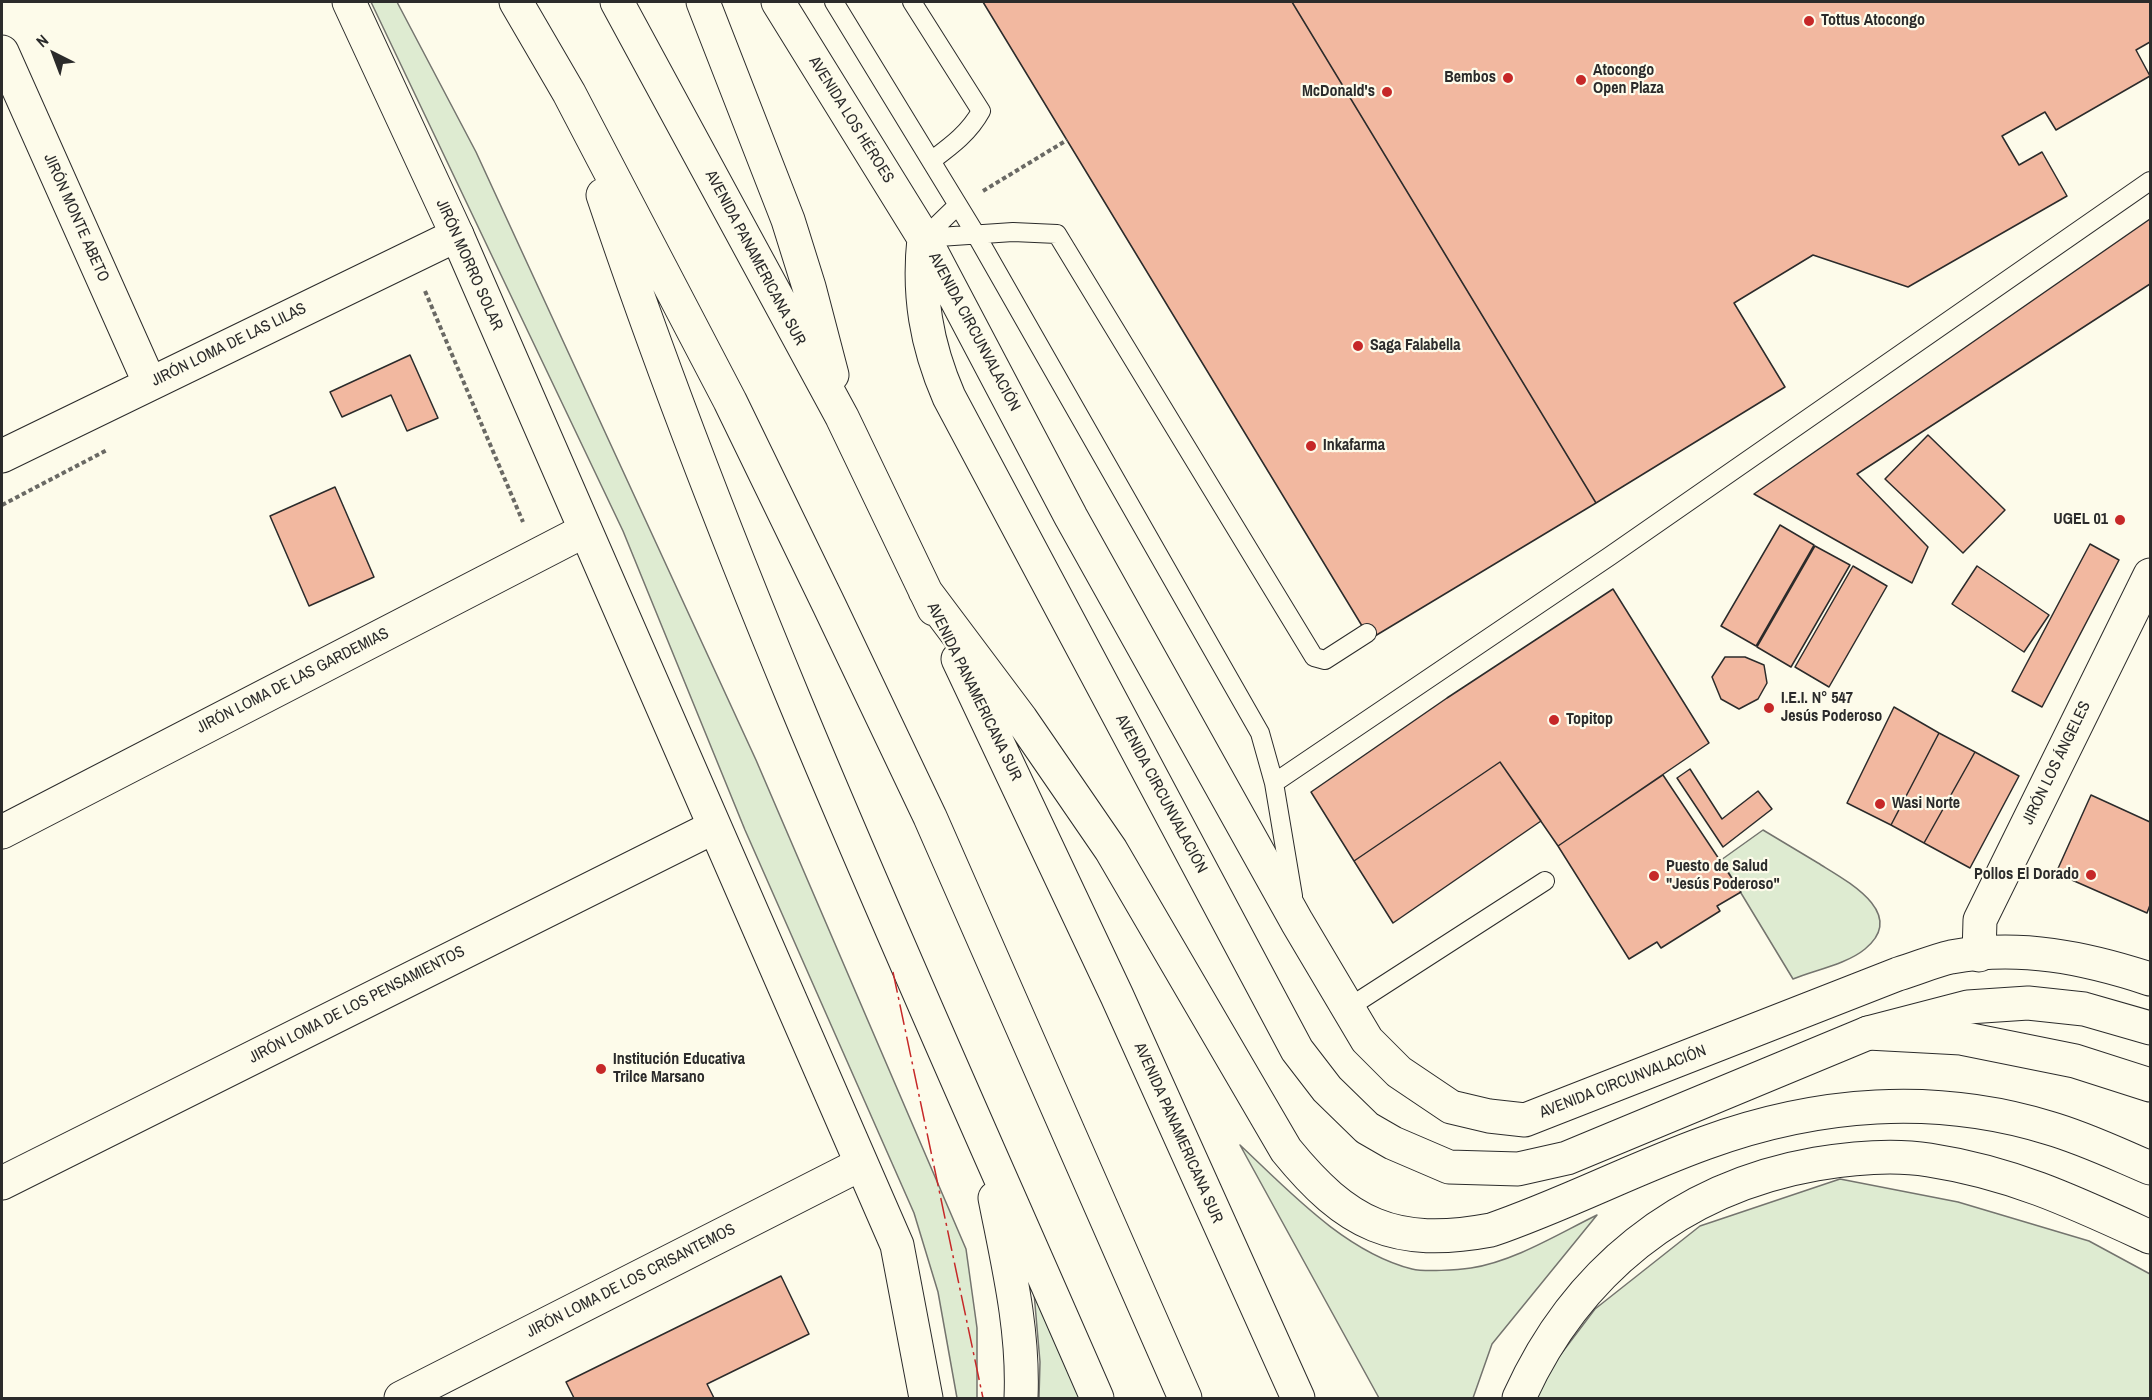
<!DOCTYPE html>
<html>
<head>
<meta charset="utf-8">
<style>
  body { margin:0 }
  #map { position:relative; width:2152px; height:1400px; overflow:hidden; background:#fdfbea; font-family:"Archivo Narrow",sans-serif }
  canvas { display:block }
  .frame { position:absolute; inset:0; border:3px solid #2b2b2b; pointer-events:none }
  .north { position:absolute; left:24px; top:24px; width:60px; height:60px; -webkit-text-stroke:4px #fdfbea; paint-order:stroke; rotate:318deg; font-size:16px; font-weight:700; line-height:24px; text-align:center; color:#2b2b2b }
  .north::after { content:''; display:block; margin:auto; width:21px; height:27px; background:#2b2b2b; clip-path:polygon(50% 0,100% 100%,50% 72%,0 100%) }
</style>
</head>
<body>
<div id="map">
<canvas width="2152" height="1400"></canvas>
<div class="frame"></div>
<div class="north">N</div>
</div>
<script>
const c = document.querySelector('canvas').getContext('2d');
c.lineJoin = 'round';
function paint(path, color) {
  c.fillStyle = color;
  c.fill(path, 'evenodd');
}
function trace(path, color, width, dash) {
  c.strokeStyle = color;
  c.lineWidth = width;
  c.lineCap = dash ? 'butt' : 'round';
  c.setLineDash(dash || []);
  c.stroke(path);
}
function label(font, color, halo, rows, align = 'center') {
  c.font = font + ' "Archivo Narrow",sans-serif';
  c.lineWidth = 4.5;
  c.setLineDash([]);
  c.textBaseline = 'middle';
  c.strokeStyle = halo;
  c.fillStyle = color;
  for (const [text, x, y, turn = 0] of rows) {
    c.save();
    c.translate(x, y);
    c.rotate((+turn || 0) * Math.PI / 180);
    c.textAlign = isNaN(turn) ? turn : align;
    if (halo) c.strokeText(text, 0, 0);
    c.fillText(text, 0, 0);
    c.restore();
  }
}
const green = new Path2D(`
  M371 2H397L476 152 756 760 966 1249 977 1328V1398H957L938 1292 914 1213 745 830 623 531Z
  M1763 830C1781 841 1800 852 1818 863 1845 880 1909 913 1865 949 1847 964 1815 970 1793 979L1721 860Z
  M1240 1145C1289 1191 1345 1252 1412 1269 1424 1272 1458 1270 1471 1268 1515 1261 1558 1234 1597 1215L1492 1344 1473 1398H1379Z
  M1840 1179 1958 1202 2089 1241 2150 1274V1398H1535L1542 1379 1595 1309 1700 1226Z
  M1032 1270 1084 1398H1039L1040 1362Z`);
const building = new Path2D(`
  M983 2H1292L1596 503 1370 639Z
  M1292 2H2150V42L2136 50 2150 76 2056 130 2045 112 2002 136 2019 165 2042 152 2067 196 1908 287 1813 255 1734 303 1785 387 1596 503Z
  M2150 219V284L1857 474 1928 547 1912 583 1754 494Z
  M410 355 438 418 407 431 391 395 342 417 330 392Z
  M1928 435 2005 510 1963 553 1885 479Z
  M335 487 374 577 309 606 270 516Z
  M1780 525 1814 545 1756 646 1721 626Z
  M2090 544 2119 560 2042 707 2012 691Z
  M1815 546 1850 565 1791 667 1757 647Z
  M1853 566 1887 586 1829 687 1795 667Z
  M1977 566 2049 615 2024 652 1952 604Z
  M1613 589 1709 743 1558 846 1500 762 1354 861 1311 792 1447 698Z
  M1725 657H1745L1764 665 1767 683 1758 699 1739 709 1721 699 1712 677Z
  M1894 707 1939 733 1891 825 1847 803Z
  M1939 733 1975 752 1924 843 1891 825Z
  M1975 752 2019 776 1970 868 1924 843Z
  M1500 762 1541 821 1393 923 1354 861Z
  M1690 769 1722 819 1758 791 1772 809 1723 847 1677 778Z
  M1663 775 1741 892 1717 906 1720 911 1661 948 1657 942 1629 959 1558 846Z
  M2091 795 2150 822V905L2147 913 2056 873Z
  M781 1276 809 1334 707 1384 714 1398H574L566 1382Z`);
const path = new Path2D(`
  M983 191 1067 140
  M425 291 523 522
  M2 505 107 450`);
const lane = new Path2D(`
  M834 2 975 233 1260 733 1274 783 1293 896
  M912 2 981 111C969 133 951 146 931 161
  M924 238 1013 232 1057 234 1314 657 1325 660 1367 633
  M924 238 958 205
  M1274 783 1610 556 2150 181
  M1348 1008 1545 881`);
const street = new Path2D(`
  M2 52 150 384
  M2 456 457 235
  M2 832 584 531
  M1979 955 1980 920 2150 575
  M2 1183 714 827
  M401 1398 861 1164`);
const secondary = new Path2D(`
  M349 2 457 235 897 1245 926 1398
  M778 2 924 238 1071 517 1297 922 1367 1040 1399 1072 1451 1107 1489 1116 1525 1120 1898 974C1916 969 1933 961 1951 957 2019 944 2086 958 2150 979
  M924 238C918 295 926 344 949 397L1297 1050 1327 1089 1367 1128 1393 1143 1449 1167 1518 1169 1567 1158 1868 1033 1968 1007 2028 1003 2084 1009 2150 1028`);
const primary = new Path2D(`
  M1868 1033 1961 1038 2075 1061 2150 1085`);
const highway = new Path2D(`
  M516 2 569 93 730 401 829 605 930 817 1185 1398
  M617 2 842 417 934 609
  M703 2 788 220 809 287 832 375
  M603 195C741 606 924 1001 1097 1398
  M925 591 1021 719 1111 850 1286 1150C1347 1225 1394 1248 1491 1230 1564 1205 1633 1169 1705 1143 1817 1102 1935 1093 2049 1128 2084 1138 2117 1154 2150 1168
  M958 659 1117 996 1298 1398
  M995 1198C1008 1264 1024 1330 1021 1398
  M1519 1398C1575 1273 1679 1188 1816 1164 1852 1158 1892 1154 1929 1160 2013 1173 2074 1202 2150 1237`);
const power = new Path2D(`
  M893 972 983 1398`);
const markers = [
  [1809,21,6,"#c62828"],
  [1508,78,6,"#c62828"],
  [1581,80,6,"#c62828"],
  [1387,92,6,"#c62828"],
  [1358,346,6,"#c62828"],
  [1311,446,6,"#c62828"],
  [2120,520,6,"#c62828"],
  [1769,708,6,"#c62828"],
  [1554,720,6,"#c62828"],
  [1880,804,6,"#c62828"],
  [2091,875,6,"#c62828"],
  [1654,876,6,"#c62828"],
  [601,1069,6,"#c62828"]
];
const poiNames = [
  ["Tottus Atocongo",1821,21],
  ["Atocongo",1593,71],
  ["Open Plaza",1593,89],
  ["Bembos",1496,78,"right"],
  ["McDonald's",1375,92,"right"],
  ["Saga Falabella",1370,346],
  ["Inkafarma",1323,446],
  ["UGEL 01",2108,520,"right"],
  ["I.E.I. N° 547",1781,699],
  ["Jesús Poderoso",1781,717],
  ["Topitop",1566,720],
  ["Wasi Norte",1892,804],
  ["Puesto de Salud",1666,867],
  ["\"Jesús Poderoso\"",1666,885],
  ["Pollos El Dorado",2079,875,"right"],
  ["Institución Educativa",613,1060],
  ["Trilce Marsano",613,1078]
];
const streetNames = [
  ["AVENIDA LOS HÉROES",851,120,58],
  ["JIRÓN MONTE ABETO",76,218,66],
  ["AVENIDA PANAMERICANA SUR",755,258,62],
  ["JIRÓN MORRO SOLAR",469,265,66],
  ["AVENIDA CIRCUNVALACIÓN",974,332,62],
  ["JIRÓN LOMA DE LAS LILAS",229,345,-26],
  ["JIRÓN LOMA DE LAS GARDEMIAS",293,681,-27],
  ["AVENIDA PANAMERICANA SUR",974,692,64],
  ["JIRÓN LOS ÁNGELES",2057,763,-64],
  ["AVENIDA CIRCUNVALACIÓN",1161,794,62],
  ["JIRÓN LOMA DE LOS PENSAMIENTOS",357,1005,-27],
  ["AVENIDA CIRCUNVALACIÓN",1623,1082,-21],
  ["AVENIDA PANAMERICANA SUR",1178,1133,66],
  ["JIRÓN LOMA DE LOS CRISANTEMOS",631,1281,-27]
];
paint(green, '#deebd1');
trace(green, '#74746e', 1.5);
paint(building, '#f2b8a0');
trace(building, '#2b2b2b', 1.5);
trace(lane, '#2b2b2b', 20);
trace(street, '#2b2b2b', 35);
trace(secondary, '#2b2b2b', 35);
trace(primary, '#2b2b2b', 35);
trace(highway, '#2b2b2b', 35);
trace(path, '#6a6964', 4, [4.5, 3]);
trace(lane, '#fdfbea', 18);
trace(street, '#fdfbea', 33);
trace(secondary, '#fdfbea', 33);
trace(primary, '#fdfbea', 33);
trace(highway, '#fdfbea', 33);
trace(power, '#c62828', 1.5, [21, 4.5, 3, 4.5]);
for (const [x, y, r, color] of markers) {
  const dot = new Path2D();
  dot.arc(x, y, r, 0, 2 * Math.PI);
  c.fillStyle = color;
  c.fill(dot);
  trace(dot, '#fdfbea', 2);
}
label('bold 16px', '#2b2b2b', '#fdfbea', poiNames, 'left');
label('16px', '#2b2b2b', '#fdfbea', streetNames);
</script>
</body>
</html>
